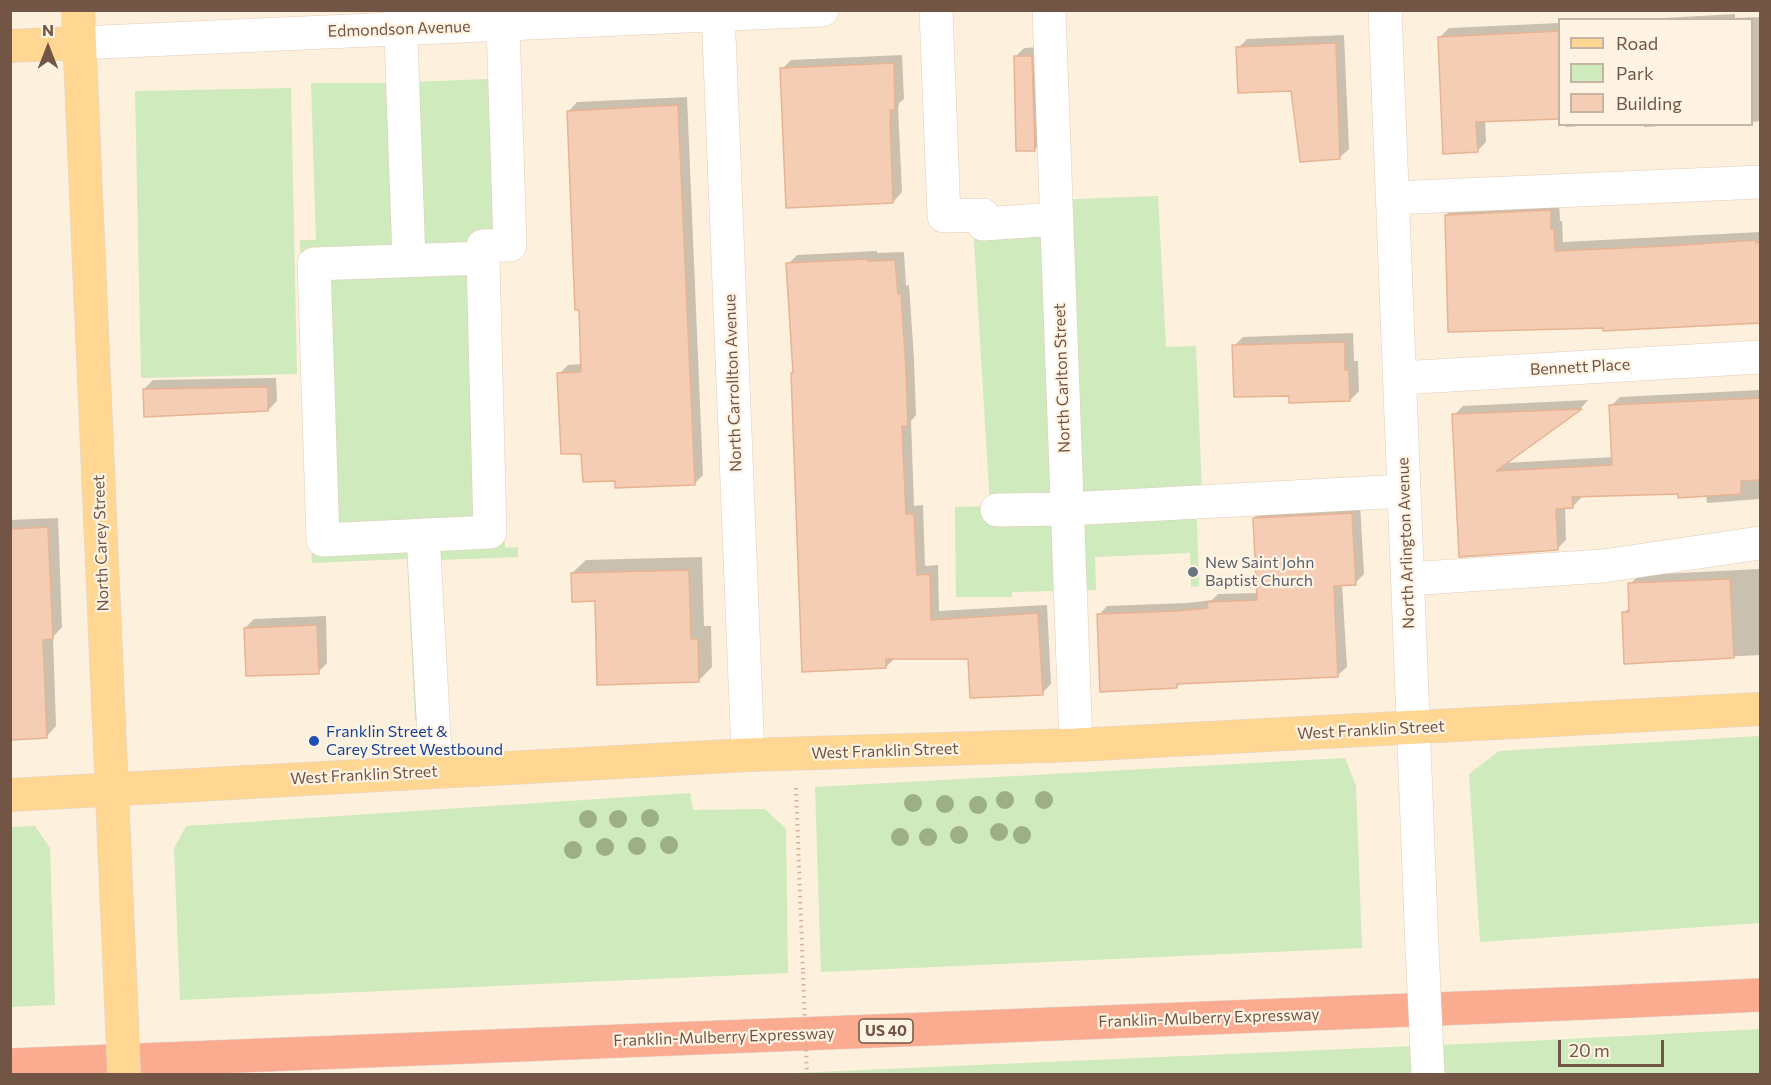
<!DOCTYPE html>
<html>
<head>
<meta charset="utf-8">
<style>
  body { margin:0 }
  #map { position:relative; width:1771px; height:1085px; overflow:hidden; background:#fdf0dd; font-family:Commissioner,sans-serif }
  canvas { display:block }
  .frame { position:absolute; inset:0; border:12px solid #735545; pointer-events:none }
  .legend { position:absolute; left:1558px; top:18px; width:195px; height:108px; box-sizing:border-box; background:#fff4e4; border:2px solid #c7b4a4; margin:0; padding:8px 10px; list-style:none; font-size:18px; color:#735545 }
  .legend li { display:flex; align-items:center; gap:12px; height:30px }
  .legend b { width:30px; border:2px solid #c7b4a4 }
  .north { position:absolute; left:18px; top:18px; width:60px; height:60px; -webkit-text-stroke:4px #fff4e4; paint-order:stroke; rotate:0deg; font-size:16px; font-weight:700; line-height:24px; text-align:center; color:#735545 }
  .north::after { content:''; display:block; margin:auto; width:21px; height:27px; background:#735545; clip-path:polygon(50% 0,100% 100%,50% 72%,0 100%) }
  .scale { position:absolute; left:1558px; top:1040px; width:106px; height:27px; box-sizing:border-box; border:3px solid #735545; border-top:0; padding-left:8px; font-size:18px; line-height:21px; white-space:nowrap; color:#735545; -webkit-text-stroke:4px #fff4e4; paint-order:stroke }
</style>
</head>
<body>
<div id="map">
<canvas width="1771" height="1085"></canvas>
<div class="frame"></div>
<ul class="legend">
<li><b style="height:8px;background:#ffd692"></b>Road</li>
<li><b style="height:16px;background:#cfeabc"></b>Park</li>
<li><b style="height:16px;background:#f4cdb4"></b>Building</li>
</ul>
<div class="north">N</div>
<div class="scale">20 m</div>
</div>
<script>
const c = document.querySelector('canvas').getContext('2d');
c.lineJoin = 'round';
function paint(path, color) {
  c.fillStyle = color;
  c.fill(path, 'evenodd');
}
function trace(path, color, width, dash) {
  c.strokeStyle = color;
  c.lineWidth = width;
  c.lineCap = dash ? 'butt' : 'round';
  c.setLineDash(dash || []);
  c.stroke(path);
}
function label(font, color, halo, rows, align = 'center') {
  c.font = font + ' Commissioner,sans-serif';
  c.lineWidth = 4.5;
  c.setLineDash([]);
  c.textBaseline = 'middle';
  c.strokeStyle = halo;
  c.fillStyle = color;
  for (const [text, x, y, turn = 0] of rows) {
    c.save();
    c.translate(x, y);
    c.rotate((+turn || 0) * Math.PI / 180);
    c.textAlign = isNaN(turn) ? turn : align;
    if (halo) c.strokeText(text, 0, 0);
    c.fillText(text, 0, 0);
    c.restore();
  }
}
const green = new Path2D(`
  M512 78 492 255 505 548 518 547V557L441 560 447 719 415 721 407 559 312 563 300 240H316L311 83H388Z
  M291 88 297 374 141 378 135 91Z
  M1158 196 1166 347 1196 346 1202 490H1196L1199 586 1191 587 1190 553 1095 557 1096 590 1012 592V597H956L955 507 990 506 972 208 1047 206V200Z
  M1760 736V923L1480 942 1469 774 1499 751Z
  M1345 758 1356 786 1362 948 821 972 815 787Z
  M690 793 693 810 765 809 786 829 788 973 180 1000 174 848 186 826Z
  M35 826 50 848 55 1005 11 1007V827Z
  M1760 1029V1074H771L1529 1041Z`);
const shadow = new Path2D(`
  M1735 14V18L1760 17V121L1752 122V20H1628Z
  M1560 23V117L1485 120 1486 142 1477 151 1440 37 1449 28Z
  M1344 35 1349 149 1339 158 1292 90 1238 48 1247 39Z
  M1040 47 1044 140 1035 149 1015 57 1024 48Z
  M902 55 904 99 899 103 898 108 902 192 893 202 782 69 791 60Z
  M687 97 703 475 694 484 616 479 583 452 559 374 568 365 582 364 568 112 577 102Z
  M1565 124H1609L1566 127Z
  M1644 124H1695L1644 127Z
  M1559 201 1560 221H1562L1563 242 1760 232V320L1604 327 1446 215 1455 206Z
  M877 251V253L904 252 906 286 909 285 914 359 916 415 911 421 914 506 923 505 925 566 938 565 939 611 1047 605 1051 684 1042 693 969 658H895L886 667 794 372 788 264 797 255Z
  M1353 333 1354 361H1358L1359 391 1350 400 1234 346 1243 337Z
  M276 378 277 401 268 410 144 389 153 380Z
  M1760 390V499L1707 503 1706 495 1679 493 1581 495V498L1572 507H1565L1566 540 1557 549 1460 555 1454 415 1463 406 1588 400 1581 408 1505 463 1613 457 1611 406 1620 397Z
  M1360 504 1364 574 1355 583 1342 584 1347 667 1338 675 1181 682 1177 687 1099 615 1107 606 1187 603 1212 600 1218 594 1258 593 1254 518 1263 510Z
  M58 518 62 627 53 637 56 726 46 737 10 738V520Z
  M702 557 704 626H711L712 667 698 681 596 599 572 573 586 560Z
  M1760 569V655L1626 662 1624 613 1631 606 1630 584 1639 575Z
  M326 616 327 663 318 672 245 628 254 619Z`);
const building = new Path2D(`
  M1560 31V119L1476 122 1478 152 1443 154 1438 37Z
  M1336 43 1340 159 1300 162 1291 91 1238 93 1236 47Z
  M1014 56H1032L1035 151H1016Z
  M894 63 895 110H890L891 118H890L893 203 786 208 780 68Z
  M678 105 695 485 615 488V481L583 482 581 454H561L557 373 581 372 579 310H575L567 111Z
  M1551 210V229H1554L1555 251 1668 246 1756 240V243L1761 242V323L1603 331V328L1448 332 1445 215Z
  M868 259V261L895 260 898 294H901L906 369 908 426H902L906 514H914L917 575 930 574 931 620 1038 613 1043 695 970 698 968 659H886V668L802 672 791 373H793L786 263Z
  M1345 342V370H1349L1350 401 1289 403V396L1234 397 1232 345Z
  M268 387V411L144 417 143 389Z
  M1761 398V480L1741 481V494L1678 498V494L1572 497 1573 508 1556 509 1558 550 1459 557 1452 414 1582 409 1496 471 1612 465 1609 405Z
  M1352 513 1356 585 1334 586 1338 677 1177 684V688L1100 692 1097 614 1177 611 1208 608 1207 602 1257 600 1253 518Z
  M48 527 53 639 43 640 47 738 10 740V529Z
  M689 570 691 639H698L699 682 597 685 595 601 572 602 571 573Z
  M1730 579 1734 658 1624 664 1622 612H1629L1628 583Z
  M317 625 319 674 246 676 244 628Z`);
const path = new Path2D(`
  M796 788 803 972`);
const minor = new Path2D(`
  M400 10 409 260
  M718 10 748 755
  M936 10 944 216 983 215V224L1057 219
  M1049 10 1076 745
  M1385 10 1422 947
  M79 43 822 10
  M1393 198 1760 182
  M483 258 490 532 323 540 314 264Z
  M483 258V246L510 245 503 24
  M1400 378 1760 357
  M997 510 1067 509 1404 491
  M423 535 436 771
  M1408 579 1603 566 1760 543`);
const major = new Path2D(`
  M78 10 121 1001
  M10 46 79 43
  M10 795 748 755 1076 745 1760 709`);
const highway = new Path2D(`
  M10 1065 1589 1003 1760 995`);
const pathBridge = new Path2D(`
  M803 972 807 1074`);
const minorBridge = new Path2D(`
  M1422 947 1428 1074`);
const majorBridge = new Path2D(`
  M121 1001 124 1074`);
const trees = [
  [1005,800],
  [1044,800],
  [913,803],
  [945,804],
  [978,805],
  [650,818],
  [588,819],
  [618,819],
  [999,832],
  [959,835],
  [1022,835],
  [900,837],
  [928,837],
  [669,845],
  [637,846],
  [605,847],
  [573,850]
];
const markers = [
  [1193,572,6,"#6b7280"],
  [314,741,6,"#1a4fb4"]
];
const shields = [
  [886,1031,54]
];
const shieldNames = [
  ["US 40",886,1031]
];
const streetNames = [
  ["Edmondson Avenue",399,29,-2],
  ["Bennett Place",1580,367,-3],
  ["North Carlton Street",1062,378,-92],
  ["North Carrollton Avenue",733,383,-92],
  ["North Carey Street",101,543,-92],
  ["North Arlington Avenue",1406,543,-92],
  ["West Franklin Street",1371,730,-3],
  ["West Franklin Street",885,751,-2],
  ["West Franklin Street",364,775,-3],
  ["Franklin-Mulberry Expressway",1209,1018,-2],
  ["Franklin-Mulberry Expressway",724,1037,-2]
];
const worshipNames = [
  ["New Saint John",1205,563],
  ["Baptist Church",1205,581]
];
const transitNames = [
  ["Franklin Street &",326,732],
  ["Carey Street Westbound",326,750]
];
paint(green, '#cfeabc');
paint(shadow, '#0003');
paint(building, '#f4cdb4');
trace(building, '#e7b393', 1.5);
trace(minor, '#e1ccb9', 34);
trace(major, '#ddd6d2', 34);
trace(highway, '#ddd6d2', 34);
trace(path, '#d8b097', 4, [1.5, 4.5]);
trace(minor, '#fff', 33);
trace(major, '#ffd692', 33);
trace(highway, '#fbab90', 33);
trace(minorBridge, '#e1ccb9', 34, []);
trace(majorBridge, '#ddd6d2', 34, []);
trace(pathBridge, '#d8b097', 4, [1.5, 4.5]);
trace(minorBridge, '#fff', 33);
trace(majorBridge, '#ffd692', 33);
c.fillStyle = '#9daf85';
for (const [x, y] of trees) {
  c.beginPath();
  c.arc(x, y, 9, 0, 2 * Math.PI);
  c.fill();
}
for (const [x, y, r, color] of markers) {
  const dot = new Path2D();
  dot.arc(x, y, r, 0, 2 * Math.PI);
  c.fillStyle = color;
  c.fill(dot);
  trace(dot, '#fff4e4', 2);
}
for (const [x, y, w] of shields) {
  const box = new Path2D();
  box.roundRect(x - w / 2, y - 12, w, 24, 4.5);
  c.fillStyle = '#fff4e4';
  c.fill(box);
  trace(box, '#735545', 1.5);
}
label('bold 15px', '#735545', null, shieldNames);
label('16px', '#735545', '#fff4e4', streetNames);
label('16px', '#5b616d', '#fff4e4', worshipNames, 'left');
label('16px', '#164399', '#fff4e4', transitNames, 'left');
</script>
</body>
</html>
